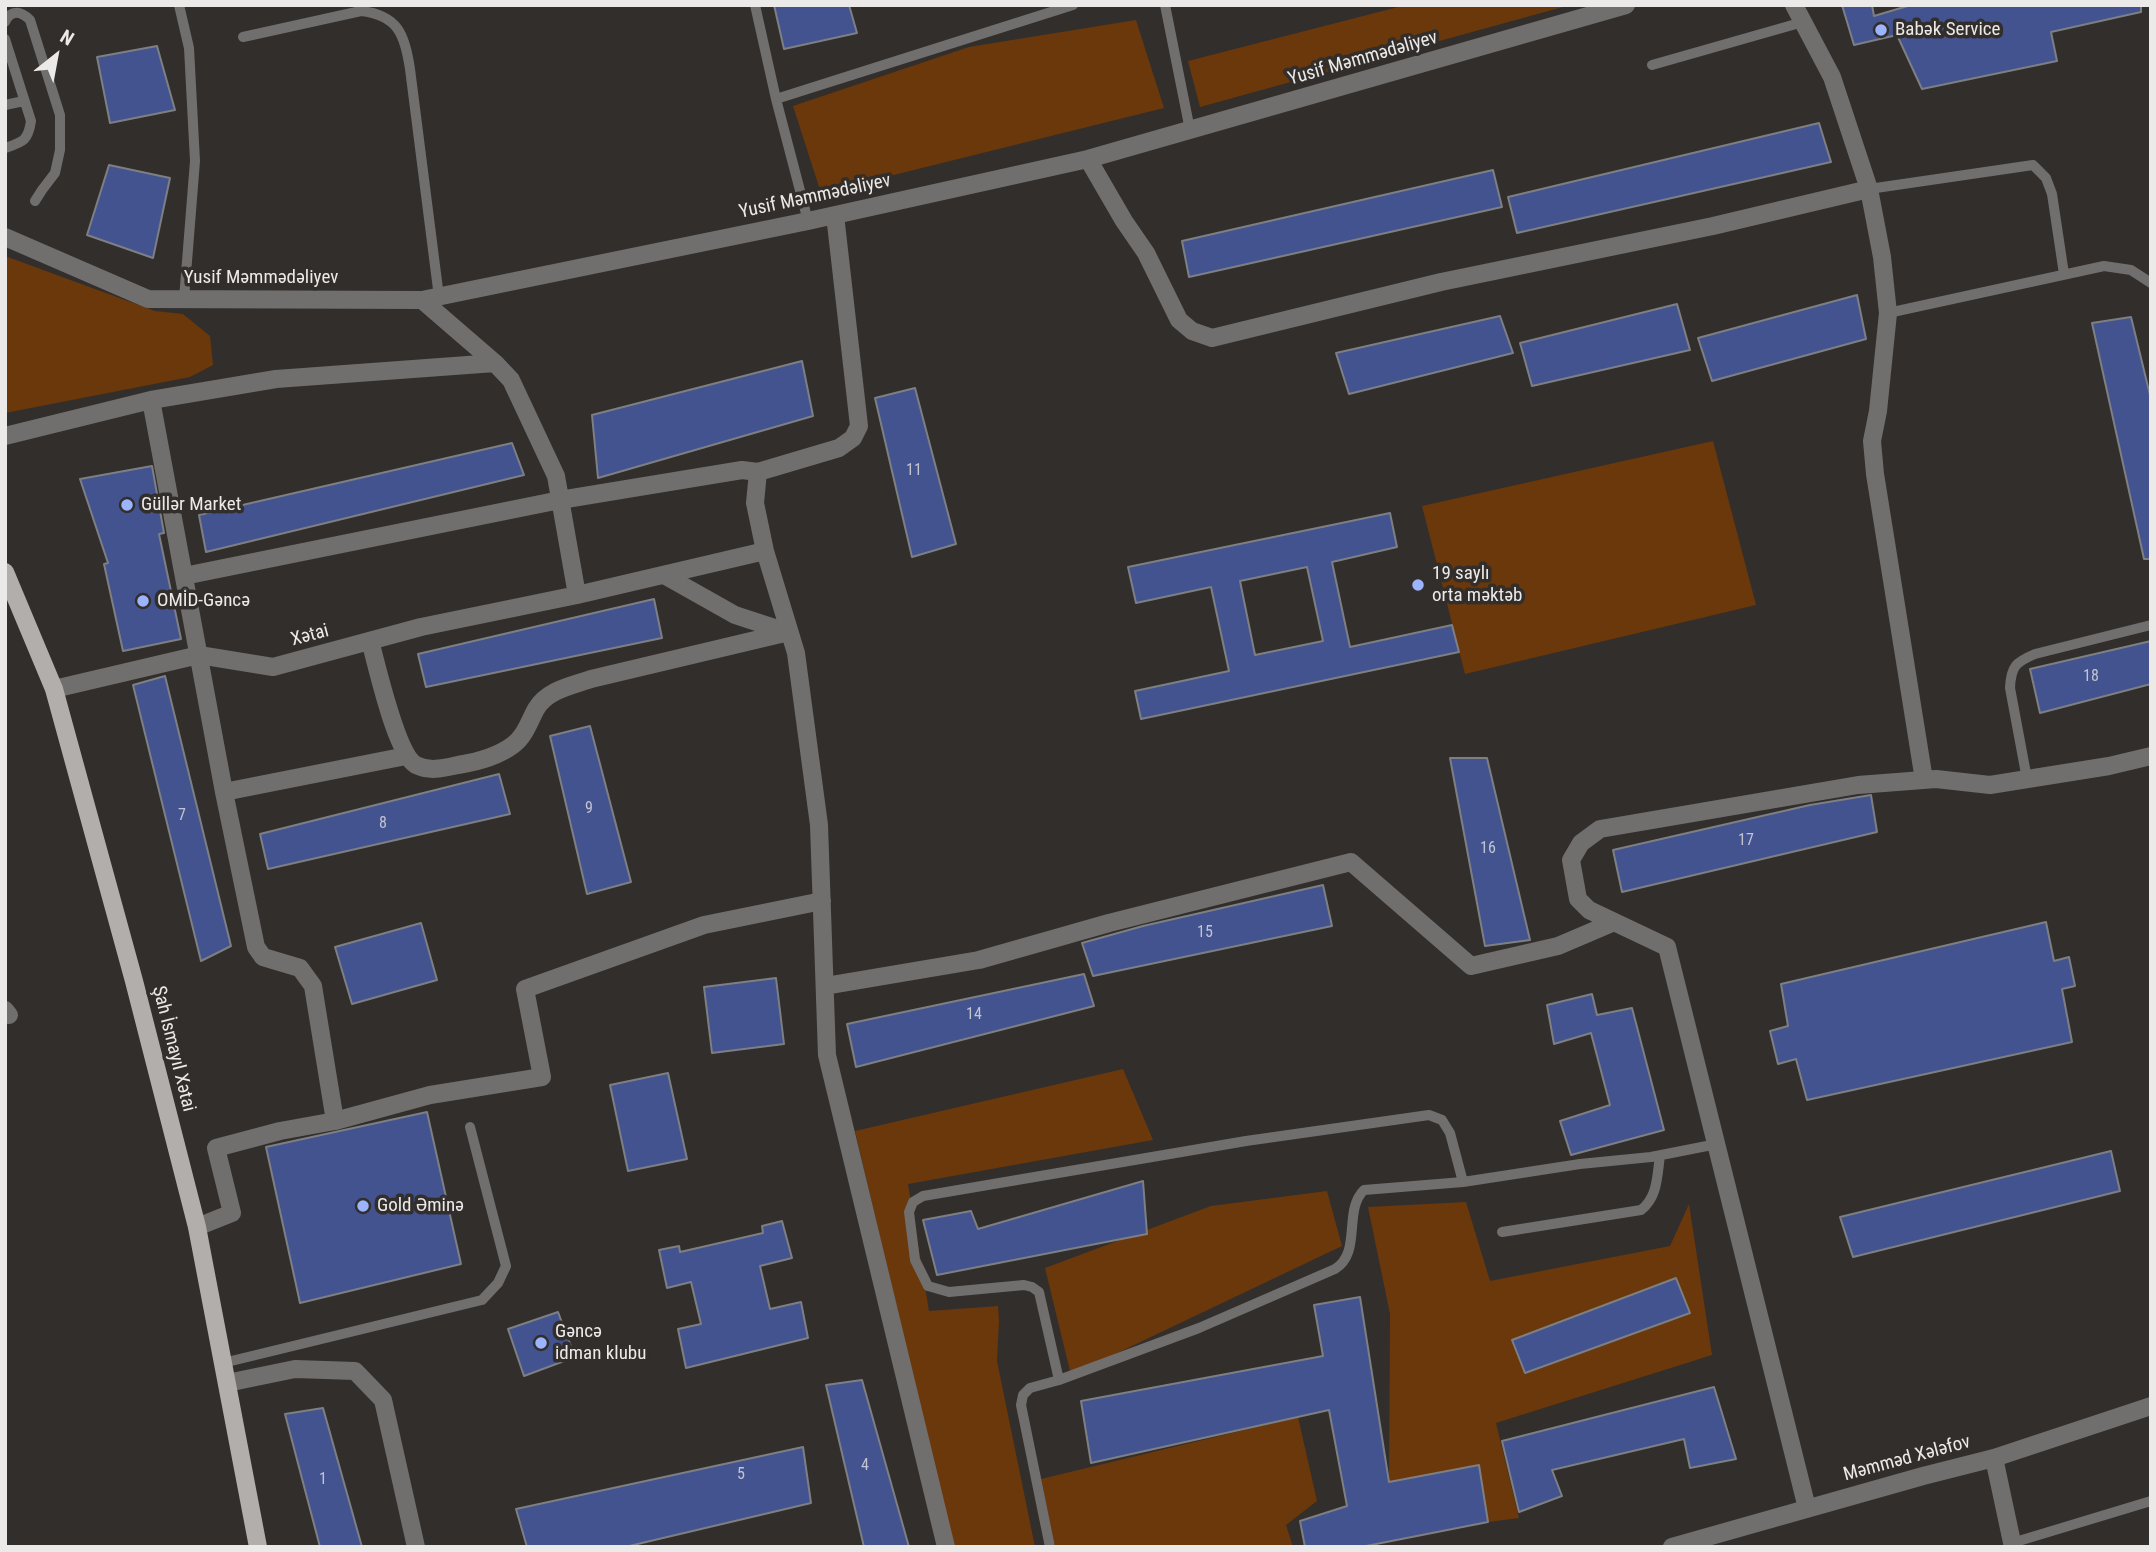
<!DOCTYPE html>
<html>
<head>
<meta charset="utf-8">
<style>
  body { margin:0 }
  #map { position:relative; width:2156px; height:1552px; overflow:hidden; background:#322e2c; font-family:"Roboto Condensed",sans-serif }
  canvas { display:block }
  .frame { position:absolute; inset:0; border:7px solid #eceae8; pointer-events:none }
  .north { position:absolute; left:21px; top:21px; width:70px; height:70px; -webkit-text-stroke:5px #322e2c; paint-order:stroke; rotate:31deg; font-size:19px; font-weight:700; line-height:28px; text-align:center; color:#eceae8 }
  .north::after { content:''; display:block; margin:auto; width:24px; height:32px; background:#eceae8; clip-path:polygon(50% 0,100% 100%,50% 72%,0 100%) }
</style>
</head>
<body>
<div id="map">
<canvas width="2156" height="1552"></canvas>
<div class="frame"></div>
<div class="north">N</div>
</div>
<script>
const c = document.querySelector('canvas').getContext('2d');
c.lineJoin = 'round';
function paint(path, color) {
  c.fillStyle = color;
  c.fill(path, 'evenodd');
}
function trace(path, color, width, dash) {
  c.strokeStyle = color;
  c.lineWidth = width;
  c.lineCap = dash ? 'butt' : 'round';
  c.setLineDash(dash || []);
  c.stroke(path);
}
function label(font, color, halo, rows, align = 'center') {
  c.font = font + ' "Roboto Condensed",sans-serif';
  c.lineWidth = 7;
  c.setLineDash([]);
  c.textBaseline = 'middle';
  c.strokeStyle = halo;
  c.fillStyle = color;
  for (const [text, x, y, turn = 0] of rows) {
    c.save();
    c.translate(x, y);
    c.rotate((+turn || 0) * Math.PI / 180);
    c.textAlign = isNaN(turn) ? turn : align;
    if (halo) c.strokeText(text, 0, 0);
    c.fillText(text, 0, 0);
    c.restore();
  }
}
const green = new Path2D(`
  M1406 5H1570L1200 107 1188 61Z
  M1136 20 1164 108 821 193 793 106 969 47Z
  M5 256 155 311 183 314 210 336 213 365 190 377 5 413Z
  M1713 441 1756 605 1465 674 1422 506Z
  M1123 1069 1153 1140 908 1184 929 1311 998 1306 999 1321 997 1361 1035 1547H953L855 1131Z
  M1327 1191 1342 1246 1071 1375 1045 1268 1211 1206Z
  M1466 1202 1490 1281 1670 1246 1689 1204 1712 1355 1496 1423 1519 1518 1488 1522 1478 1465 1389 1482 1390 1314 1368 1207Z
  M1298 1417 1317 1501 1286 1525 1293 1547H1055L1041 1479Z`);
const building = new Path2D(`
  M774 5H849L857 33 784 49Z
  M1842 5H1872L1874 16 1911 5H2141V12L2051 32 2057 61 1922 89 1897 35 1854 45Z
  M157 46 175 110 110 123 97 57Z
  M1819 123 1831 162 1517 233 1508 197Z
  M109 165 170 178 153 258 87 235Z
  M1493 170 1502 207 1189 277 1182 241Z
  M1857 295 1866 339 1712 381 1698 338Z
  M1677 304 1690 350 1532 386 1520 343Z
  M1500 316 1513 353 1349 394 1336 353Z
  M2131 317 2151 399V559H2144L2092 323Z
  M802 361 813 416 598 478 592 415Z
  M915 388 956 544 912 557 875 398Z
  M512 443 524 475 206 552 199 515Z
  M152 466 164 533 159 534 181 639 123 651 104 564 108 563 80 479Z
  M1390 513 1397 547 1332 562 1350 647 1452 625 1459 652 1141 719 1135 691 1229 671 1211 587 1136 603 1128 567ZM1307 567 1323 641 1255 655 1240 581Z
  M654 599 662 638 426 687 418 654Z
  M2151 641V684L2040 713 2030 669Z
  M165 676 231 946 201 961 133 685Z
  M590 726 631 882 587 894 550 736Z
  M1450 758H1487L1530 940 1485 946Z
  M499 774 510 814 268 869 260 834Z
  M1871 795 1877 832 1622 892 1613 850 1810 805Z
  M1323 885 1332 926 1093 976 1082 943 1143 926Z
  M2046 922 2054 961 2069 957 2075 986 2062 989 2072 1042 1807 1100 1796 1059 1778 1064 1770 1031 1788 1026 1781 984Z
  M421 923 437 980 352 1004 335 947Z
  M1084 974 1094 1006 856 1067 847 1024Z
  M776 978 784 1044 712 1053 704 987Z
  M1592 994 1597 1015 1632 1008 1664 1130 1571 1155 1560 1121 1610 1105 1591 1033 1554 1044 1547 1005Z
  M668 1073 687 1159 628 1171 610 1085Z
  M427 1112 461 1264 300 1303 266 1147Z
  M2111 1151 2120 1191 1853 1257 1840 1217Z
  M1143 1181 1147 1234 937 1275 923 1220 971 1211 978 1229Z
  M782 1221 792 1258 760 1266 770 1309 801 1302 808 1338 686 1368 678 1329 701 1324 691 1282 667 1288 659 1250 679 1246 680 1252 763 1233 762 1226Z
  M1676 1278 1690 1313 1525 1373 1512 1340Z
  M1360 1297 1389 1482 1479 1465 1488 1522 1361 1547H1305L1300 1521 1347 1506 1329 1410 1091 1463 1081 1401 1323 1356 1314 1305Z
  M558 1312 575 1357 524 1376 508 1329Z
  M862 1380 909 1547H864L826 1385Z
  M1714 1387 1736 1459 1690 1468 1684 1439 1552 1470 1562 1496 1519 1512 1502 1441Z
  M323 1408 362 1547H320L285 1414Z
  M803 1447 811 1503 625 1547H527L516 1509Z`);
const lane = new Path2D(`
  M179 5 189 48 195 161 184 299
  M755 5 776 99 808 221
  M1165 5 1190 130
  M5 22C11 9 21 11 30 20L60 115V150L55 173 42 190 35 201
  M243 37 361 11C398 15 405 35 410 69L439 297
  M5 39 31 121C28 141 23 142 5 148
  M1652 65 1803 22
  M776 99 1073 5
  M5 105 24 101
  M1869 189 2033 165 2046 178 2052 194 2064 274
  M1888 313 2104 266 2131 270 2151 283
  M2027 779 2010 688C2011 666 2016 662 2035 654L2151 625
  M1502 1232 1641 1210C1658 1197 1657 1175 1660 1156
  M223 1363 482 1300 498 1283 506 1266 470 1127
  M1059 1380 1039 1292 1032 1287 1024 1285 949 1292 928 1286 915 1260 909 1212 913 1202 923 1196 1246 1141 1429 1115 1442 1120 1450 1133 1463 1182
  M2012 1543 2151 1501
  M1050 1547 1021 1405 1023 1395 1030 1388 1059 1380 1199 1328 1335 1269C1362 1253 1343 1210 1364 1190L1463 1182 1580 1164 1651 1157 1717 1144`);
const street = new Path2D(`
  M1794 5 1832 77 1869 189 1882 257 1888 313 1878 411 1872 441 1875 474 1924 780
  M1088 159 1124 221 1146 253 1179 320 1192 331 1212 338 1441 282 1713 226 1869 189
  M835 215 859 426 853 438 839 448 758 472 755 503 765 551 796 653 819 825 827 1055 946 1547
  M5 237 148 299 422 300 808 221 1088 159 1626 5
  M422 300 495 363 511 380 556 476 577 595
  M151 400 224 792 256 947 263 957 300 968 313 986 335 1121
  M5 436 151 400 276 379 495 363
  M664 575 735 615 787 632
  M184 576 560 500 742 470 758 472
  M370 641C377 665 396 754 416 765 430 772 444 768 458 765 477 762 497 757 513 745 525 736 529 722 536 709 547 690 571 686 591 679L789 632
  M54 689 199 655 273 667 421 627 577 595 765 551
  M224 792 406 756
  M825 986 979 960 1109 923 1351 862 1471 966 1558 946 1612 923
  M5 1010 9 1015
  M197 1227 232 1213 216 1148 280 1131 335 1121 430 1095 542 1077 525 989 704 925 822 901
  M227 1383 295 1369 355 1371 383 1400 416 1547
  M1994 1458 2013 1547
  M1807 1508 1667 947 1589 910 1578 899 1571 860 1581 843 1600 829 1858 785 1936 779 1990 785 2109 766 2151 756
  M1672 1547 1923 1476 1994 1458 2151 1406`);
const primary = new Path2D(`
  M5 572 54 689 134 981 197 1227 258 1547`);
const markers = [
  [1881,30,7,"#9cb4fd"],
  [127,505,7,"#9cb4fd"],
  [1418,585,7,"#9cb4fd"],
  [143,601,7,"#9cb4fd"],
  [363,1206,7,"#9cb4fd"],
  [541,1343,7,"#9cb4fd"]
];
const numberNames = [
  ["11",914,471],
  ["18",2091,677],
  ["9",589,809],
  ["7",182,816],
  ["8",383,824],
  ["17",1746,841],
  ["16",1488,849],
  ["15",1205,933],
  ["14",974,1015],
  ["4",865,1466],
  ["5",741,1475],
  ["1",323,1480]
];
const poiNames = [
  ["Babək Service",1895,30],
  ["Güllər Market",141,505],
  ["19 saylı",1432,574],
  ["orta məktəb",1432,596],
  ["OMİD-Gəncə",157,601],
  ["Gold Əminə",377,1206],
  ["Gəncə",555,1332],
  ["idman klubu",555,1354]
];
const streetNames = [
  ["Yusif Məmmədəliyev",1363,59,-16],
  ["Yusif Məmmədəliyev",815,197,-12],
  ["Yusif Məmmədəliyev",261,278],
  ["Xətai",310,636,-15],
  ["Şah İsmayıl Xətai",173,1049,76],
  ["Məmməd Xələfov",1907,1459,-15]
];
paint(green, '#6b380b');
paint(building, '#42538f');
trace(building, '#7d7f83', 2);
trace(lane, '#716f6d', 10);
trace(street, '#716f6d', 18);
trace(primary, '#b2aeab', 18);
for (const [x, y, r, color] of markers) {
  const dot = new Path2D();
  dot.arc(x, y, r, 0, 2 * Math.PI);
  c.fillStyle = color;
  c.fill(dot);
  trace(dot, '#322e2c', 2.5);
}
label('16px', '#c2c4d2', null, numberNames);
label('19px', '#eceae8', '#322e2c', poiNames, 'left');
label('19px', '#eceae8', '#322e2c', streetNames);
</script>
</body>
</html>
